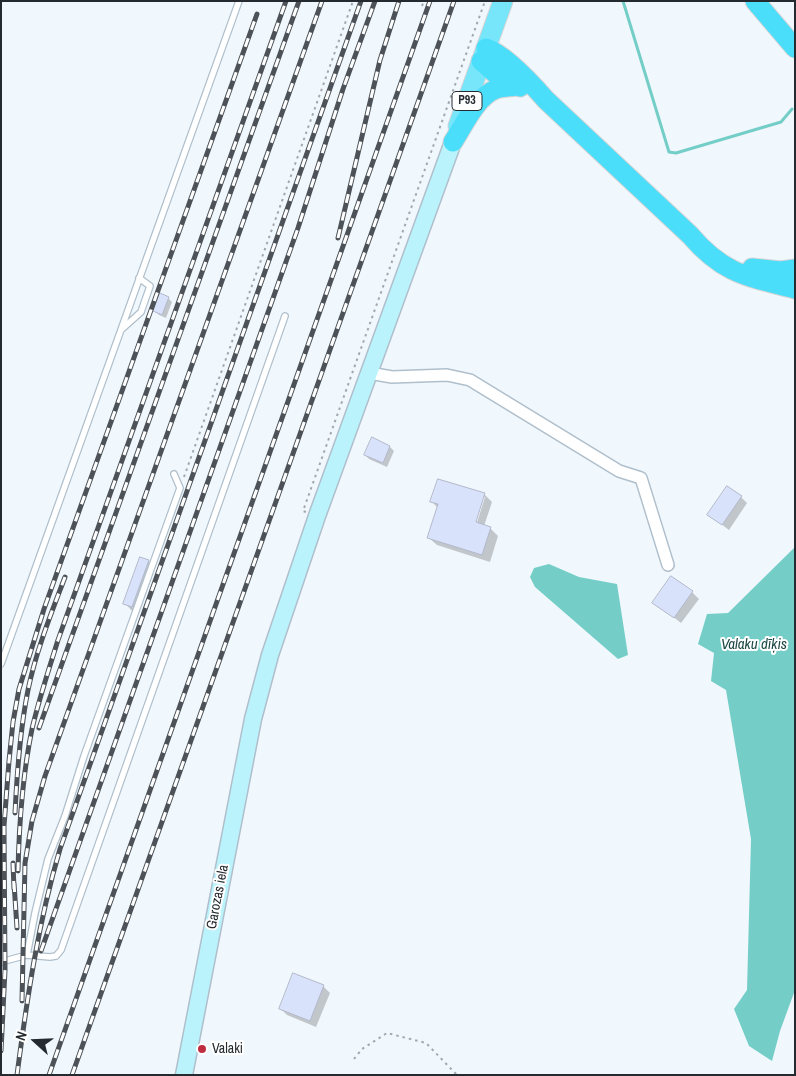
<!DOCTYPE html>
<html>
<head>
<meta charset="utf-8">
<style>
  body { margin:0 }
  #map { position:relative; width:796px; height:1076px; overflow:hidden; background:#f1f8fd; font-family:"Archivo Narrow",sans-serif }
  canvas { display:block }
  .frame { position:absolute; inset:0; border:2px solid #242a2f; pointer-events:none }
  .north { position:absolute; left:10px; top:1016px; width:50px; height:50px; -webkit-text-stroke:4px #fff; paint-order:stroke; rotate:290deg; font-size:14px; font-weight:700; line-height:20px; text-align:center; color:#242a2f }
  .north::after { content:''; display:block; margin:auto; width:18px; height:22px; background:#242a2f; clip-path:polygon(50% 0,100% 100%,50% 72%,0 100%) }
</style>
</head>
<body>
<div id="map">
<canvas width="796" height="1076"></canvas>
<div class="frame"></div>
<div class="north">N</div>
</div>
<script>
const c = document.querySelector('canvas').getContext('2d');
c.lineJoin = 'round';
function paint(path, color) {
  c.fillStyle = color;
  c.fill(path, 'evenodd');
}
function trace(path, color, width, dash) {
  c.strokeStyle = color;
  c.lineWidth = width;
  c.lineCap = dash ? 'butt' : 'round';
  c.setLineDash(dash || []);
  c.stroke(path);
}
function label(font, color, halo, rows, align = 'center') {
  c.font = font + ' "Archivo Narrow",sans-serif';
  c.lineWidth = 4;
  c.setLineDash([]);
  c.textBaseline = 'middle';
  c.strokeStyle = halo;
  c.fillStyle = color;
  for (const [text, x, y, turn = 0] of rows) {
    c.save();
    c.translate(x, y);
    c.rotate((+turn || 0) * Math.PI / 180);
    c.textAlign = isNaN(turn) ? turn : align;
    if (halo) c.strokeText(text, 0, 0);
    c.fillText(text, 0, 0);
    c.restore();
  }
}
const water = new Path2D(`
  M795 547V990L780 1031 772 1061 749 1046 734 1009 747 990 751 839 726 690 711 681 714 653 698 644 707 614 728 613Z
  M549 564 579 577 617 584 628 655 618 659 535 587 530 577 534 568Z`);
const shadow = new Path2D(`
  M168 298 172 302 166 318 159 315 155 311Z
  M372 439 390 447 394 451 387 467 369 459 365 455Z
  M484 494 492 502 484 526 490 528 498 536 490 562 437 545 429 538 438 508 432 502ZM482 497H485L475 529 473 528Z
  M741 497 747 503 729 530 709 515Z
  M148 561 155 568 139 613 131 610 125 603Z
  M692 592 699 599 681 623 654 602Z
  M1 846 5 850 6 871 1 872Z
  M323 986 330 993 316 1027 287 1015 280 1008Z`);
const stream = new Path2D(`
  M623 1 669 152 676 153 781 122 792 109`);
const building = new Path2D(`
  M160 293 169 297 162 315 153 311Z
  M372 437 390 446 383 463 364 455Z
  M438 479 485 493 476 522 491 527 482 555 427 538 438 504 430 502Z
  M727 486 742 496 722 525 707 515Z
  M140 557 149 560 132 607 123 604Z
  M671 576 693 591 674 618 652 603Z
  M293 973 324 985 310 1021 279 1009Z`);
const path = new Path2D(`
  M422 6 424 1
  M184 477 353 1
  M306 512 303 511 485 1
  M354 1059 362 1049 387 1033 426 1043 457 1075`);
const service = new Path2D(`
  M122 329 141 312 150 286 139 278
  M1 664 239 1
  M27 955 35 913 48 859 65 816 84 756 180 488 174 474
  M1 962 27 955 50 957 56 956 61 950 285 316`);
const minor = new Path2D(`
  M369 373 392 377 447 375 470 380 619 471 641 478 668 565`);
const secondary = new Path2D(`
  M184 1075 253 719 270 655 317 516 453 142`);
const primary = new Path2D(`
  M458 126 503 1`);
const trunk = new Path2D(`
  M755 1 795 48
  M486 48C506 55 532 84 546 100L690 235C723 274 748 277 795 289
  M481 61 499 77 520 87
  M453 142C464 125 476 97 496 89 502 87 509 87 516 86
  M752 268 781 271 795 269`);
const rail = new Path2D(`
  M338 238 380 60 399 1
  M39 728 299 1
  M15 813C17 772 20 730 28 690 36 651 51 614 65 577
  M13 863 14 889
  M18 871C19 825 23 773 32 729 39 699 49 669 58 640L286 1
  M14 883 17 928
  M41 951 298 228 343 89 375 1
  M22 1001 25 863 32 821 45 776 322 1
  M1 1051 5 970 4 826 9 761 13 722 19 689 44 609 257 14
  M17 1075C27 999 38 923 60 849L361 1
  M49 1075 430 1
  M72 1075 454 1`);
const markers = [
  [202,1049,5,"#be2d3f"]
];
const shields = [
  [467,101,30]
];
const shieldNames = [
  ["P93",467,101]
];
const streetNames = [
  ["Garozas iela",218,897,-79]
];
const poiNames = [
  ["Valaki",212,1049]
];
const waterNames = [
  ["Valaku dīķis",754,645]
];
paint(water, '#74cec7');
paint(shadow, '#0003');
trace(stream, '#74cec7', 3);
paint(building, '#d9e2fb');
trace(building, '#b2b8ca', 1);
trace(service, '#afbfcc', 8);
trace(minor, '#afbfcc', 14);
trace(secondary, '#afbfcc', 19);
trace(primary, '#d3d4d5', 21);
trace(trunk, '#d3d4d5', 21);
trace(path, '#a2a8ad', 2, [2.5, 4]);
trace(service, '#fff', 5.5);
trace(minor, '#fff', 11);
trace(secondary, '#bbf3fd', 16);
trace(primary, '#77e6fb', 19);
trace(trunk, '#4adefa', 19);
trace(rail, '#4c5257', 5);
trace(rail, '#fff', 3, [9]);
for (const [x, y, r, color] of markers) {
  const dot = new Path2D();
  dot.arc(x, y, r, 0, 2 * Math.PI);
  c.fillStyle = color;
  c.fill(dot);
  trace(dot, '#fff', 2);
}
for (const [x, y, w] of shields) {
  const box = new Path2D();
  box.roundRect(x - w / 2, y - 9.5, w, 19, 4);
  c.fillStyle = '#fff';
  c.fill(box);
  trace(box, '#242a2f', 1);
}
label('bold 12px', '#242a2f', null, shieldNames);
label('14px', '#242a2f', '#fff', streetNames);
label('14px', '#242a2f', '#fff', poiNames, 'left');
label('italic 15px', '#1e4845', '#fff', waterNames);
</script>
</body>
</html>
